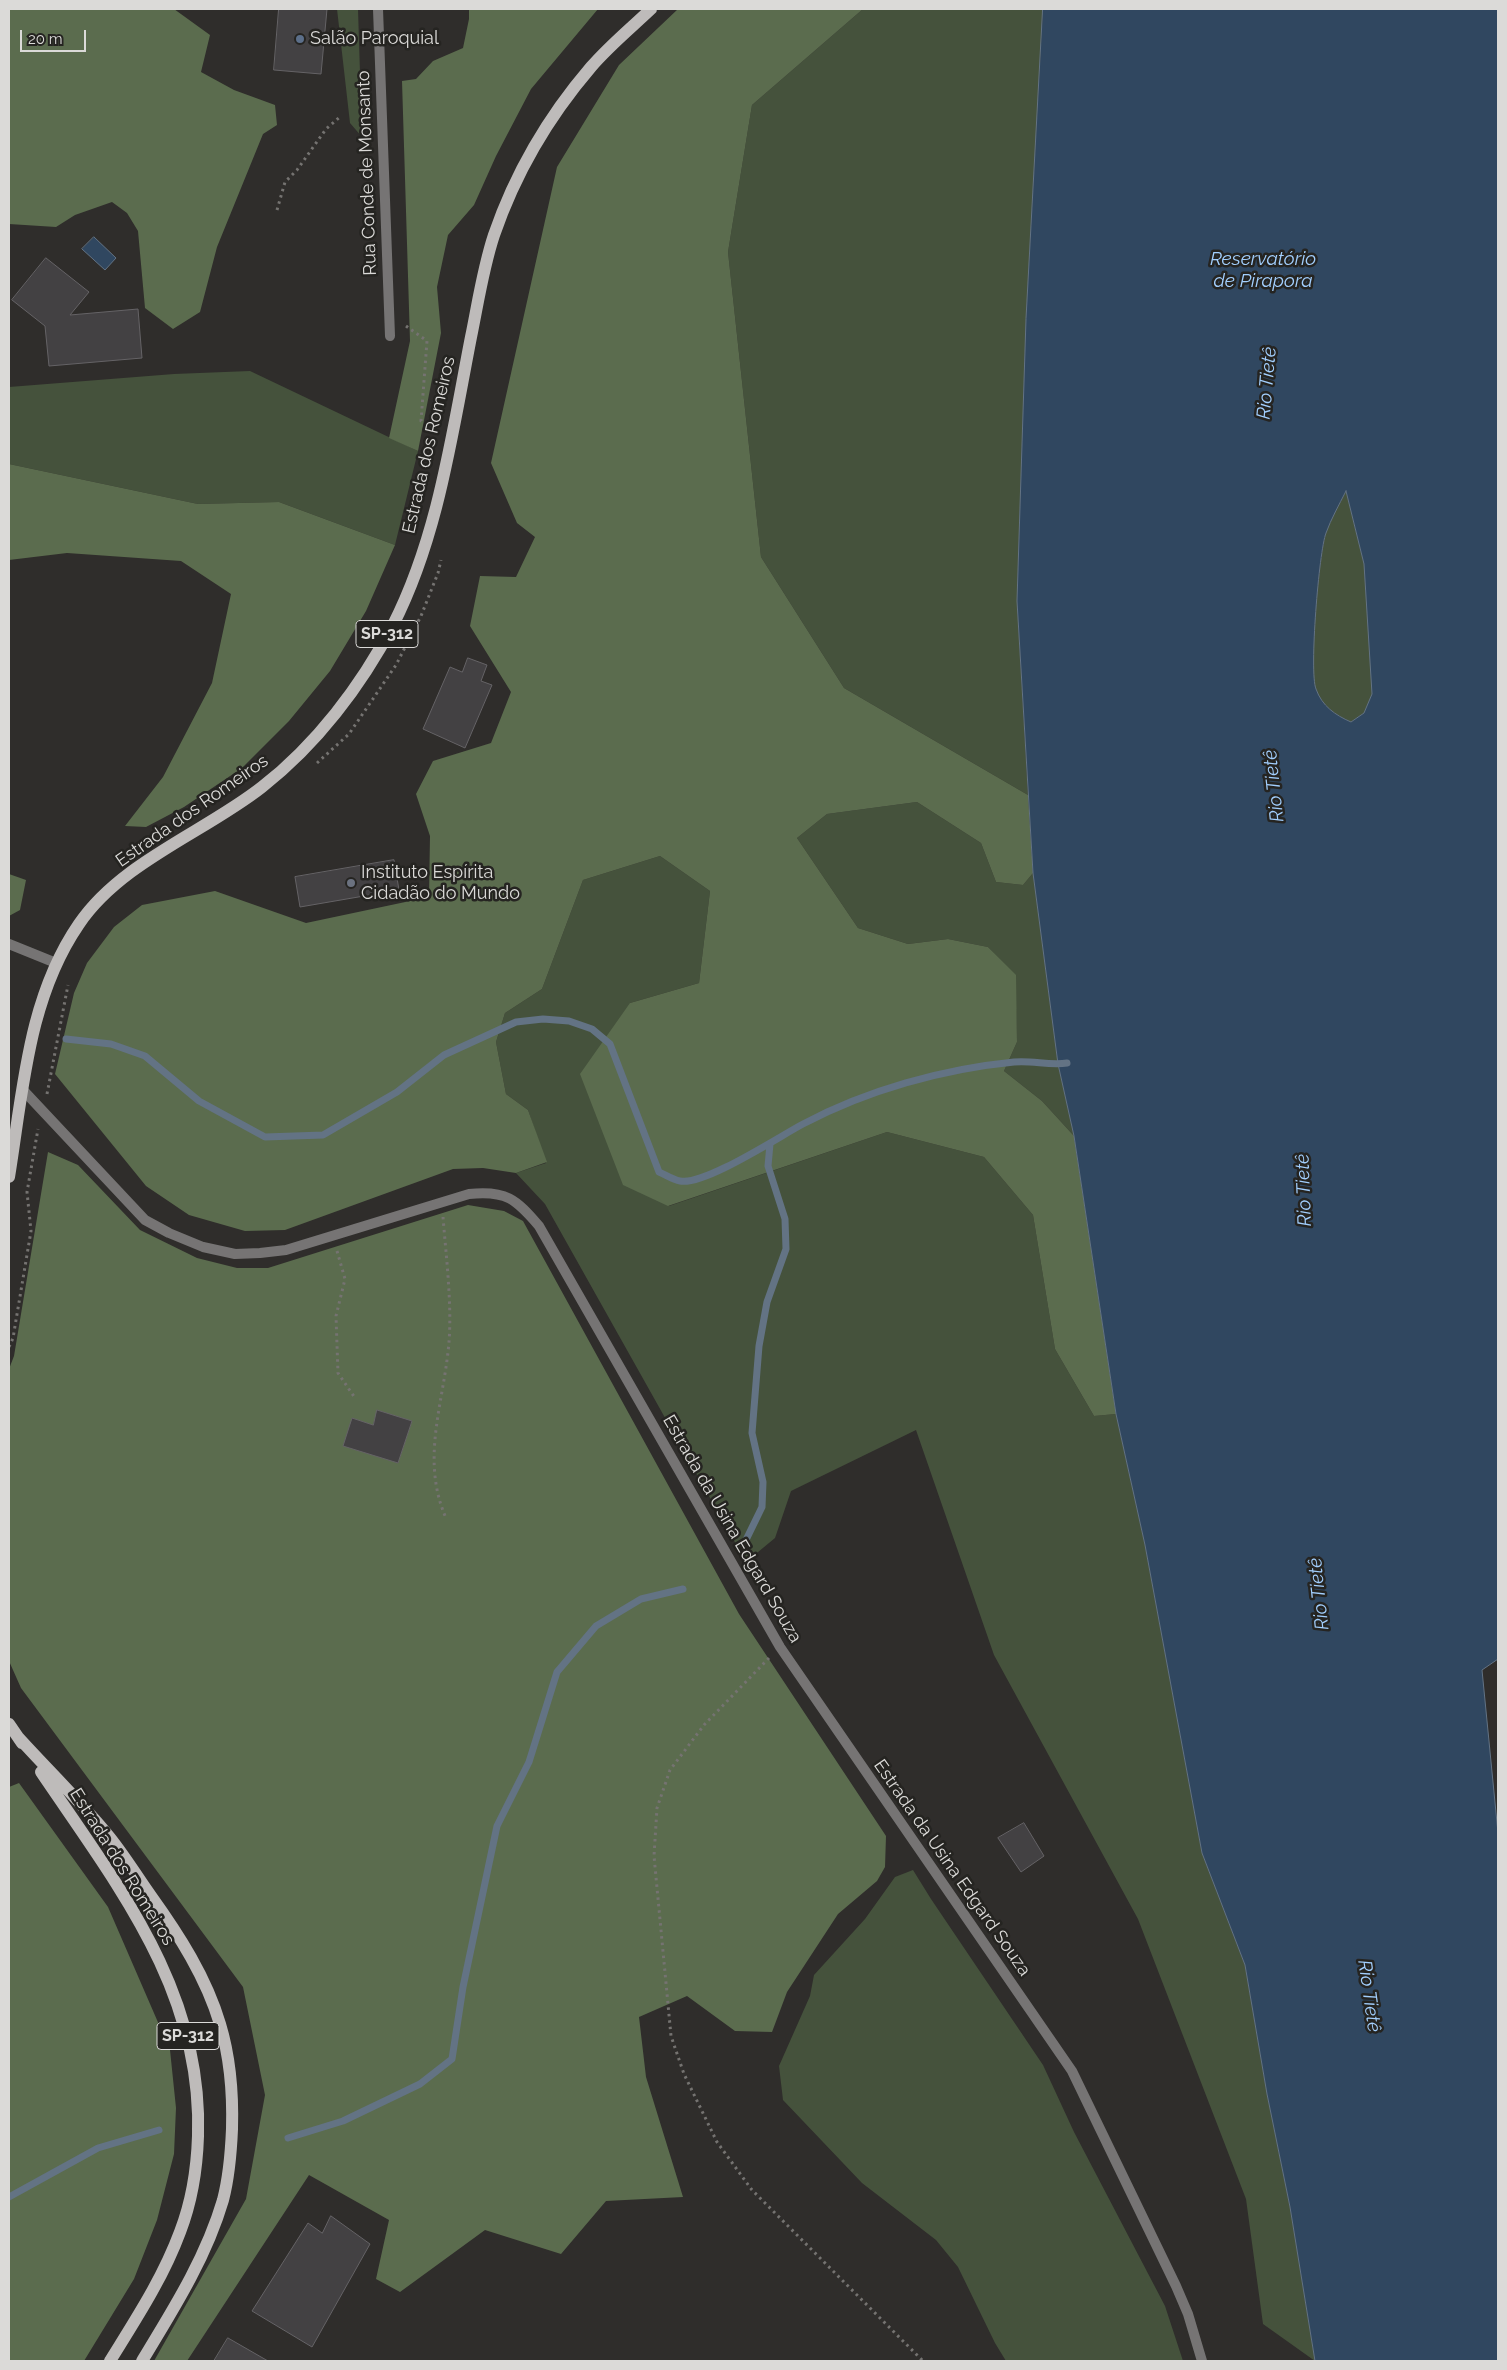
<!DOCTYPE html>
<html>
<head>
<meta charset="utf-8">
<style>
  body { margin:0 }
  #map { position:relative; width:1507px; height:2370px; overflow:hidden; background:#2f2d2b; font-family:Raleway,sans-serif }
  canvas { display:block }
  .frame { position:absolute; inset:0; border:10px solid #dbdad8; pointer-events:none }
  .scale { position:absolute; left:20px; top:30px; width:66px; height:22px; box-sizing:border-box; border:2px solid #dbdad8; border-top:0; padding-left:6px; font-size:15px; line-height:18px; white-space:nowrap; color:#dbdad8; -webkit-text-stroke:4px #252421; paint-order:stroke }
</style>
</head>
<body>
<div id="map">
<canvas width="1507" height="2370"></canvas>
<div class="frame"></div>
<div class="scale">20 m</div>
</div>
<script>
const c = document.querySelector('canvas').getContext('2d');
c.lineJoin = 'round';
function paint(path, color) {
  c.fillStyle = color;
  c.fill(path, 'evenodd');
}
function trace(path, color, width, dash) {
  c.strokeStyle = color;
  c.lineWidth = width;
  c.lineCap = dash ? 'butt' : 'round';
  c.setLineDash(dash || []);
  c.stroke(path);
}
function label(font, color, halo, rows, align = 'center') {
  c.font = font + ' Raleway,sans-serif';
  c.lineWidth = 5;
  c.setLineDash([]);
  c.textBaseline = 'middle';
  c.strokeStyle = halo;
  c.fillStyle = color;
  for (const [text, x, y, turn = 0] of rows) {
    c.save();
    c.translate(x, y);
    c.rotate((+turn || 0) * Math.PI / 180);
    c.textAlign = isNaN(turn) ? turn : align;
    if (halo) c.strokeText(text, 0, 0);
    c.fillText(text, 0, 0);
    c.restore();
  }
}
const green = new Path2D(`
  M337 9H358L362 137 350 123Z
  M863 9H1043L1026 319 1017 601 1028 795 844 688 761 557 728 252 752 105Z
  M250 371 418 451 395 545 279 502 198 504 9 464V387L174 374Z
  M1346 491 1364 564 1373 695 1364 713 1351 722C1335 715 1322 706 1315 689 1308 667 1319 562 1325 536 1328 521 1340 505 1346 491Z
  M917 802 981 843 996 882 1023 885 1033 873 1058 1064 1074 1136 1042 1101 1004 1071 1017 1042 1015 975 988 947 948 939 908 944 858 928 797 838 827 814Z
  M660 856 710 891 699 983 630 1003 669 1206 887 1132 984 1157 1033 1215 1055 1349 1094 1416 1116 1414 1145 1545 1202 1853 1245 1965 1267 2094 1290 2207 1315 2361 1263 2324 1246 2199 1138 1919 994 1655 916 1430 791 1491 775 1538 746 1562 545 1204 516 1173 546 1163 528 1110 506 1094 496 1042 505 1013 542 989 583 880Z
  M913 1870 931 1899 1043 2065 1074 2132 1165 2306 1183 2361H1006L995 2343 958 2267 936 2240 862 2183 783 2100 779 2066 810 1996 814 1975 865 1919 895 1877Z`);
const forest = new Path2D(`
  M9 9H174L210 35 201 72 234 90 275 105 277 125 263 134 217 247 200 312 173 329 145 308 138 231 127 213 112 202 75 215 56 227 9 224Z
  M469 9H598L531 89 496 156 474 205 448 235 437 287 441 333 418 451 389 438 410 341 402 81 416 79 433 61 463 48 469 19Z
  M678 9H863L752 105 728 252 761 557 844 688 1028 795 1033 873 1023 885 996 882 981 843 917 802 827 814 797 838 858 928 908 944 948 939 988 947 1016 975 1017 1042 1004 1071 1042 1101 1074 1136 1116 1414 1094 1416 1055 1349 1033 1215 984 1157 887 1132 668 1206 623 1185 580 1074 630 1003 699 983 710 891 660 856 583 880 542 989 505 1013 496 1042 506 1094 528 1110 547 1162 516 1173 483 1168 453 1169 285 1230 245 1231 189 1215 146 1186 55 1074 74 993 87 963 114 927 142 905 215 891 306 923 429 897 430 836 416 794 433 761 491 743 511 692 470 626 480 576 516 577 535 537 517 523 491 463 557 167 619 65Z
  M9 464 198 504 279 502 395 545 366 611 330 671 289 721 242 768 184 807 146 827 125 826 163 777 212 683 231 594 181 561 67 553 9 560Z
  M9 874 26 880 20 910 9 916Z
  M48 1152 78 1165 140 1230 197 1258 237 1268H268L468 1205 504 1211 523 1221 739 1614 886 1836 885 1867 877 1881 838 1914 787 1992 772 2032 735 2031 687 1996 639 2017 646 2077 683 2197 606 2201 561 2254 485 2230 400 2292 376 2279 389 2220 309 2175 187 2361H154L246 2199 265 2095 243 1987 21 1688 9 1661V1369L14 1356Z
  M19 1783 108 1907 170 2050 176 2108 174 2154 157 2220 134 2279 84 2361H9V1787Z`);
const water = new Path2D(`
  M1043 9H1498V1659L1482 1670 1498 1833V2361H1315L1290 2207 1267 2094 1245 1965 1202 1853 1145 1545 1116 1414 1074 1136 1058 1064 1033 873 1017 601 1026 319ZM1346 491 1364 564 1372 694 1364 713 1351 722C1335 715 1322 706 1316 689 1309 672 1319 551 1326 533 1331 519 1339 505 1346 491Z
  M94 237 116 258 105 270 82 249Z`);
const stream = new Path2D(`
  M66 1039 111 1044 145 1056 199 1101 265 1137 323 1135 397 1092 444 1055 516 1022 543 1019 569 1021 592 1029 610 1044 659 1172C666 1175 673 1180 680 1181 704 1186 780 1136 803 1124 867 1090 943 1069 1014 1062 1032 1060 1050 1066 1067 1063
  M744 1544 762 1507 763 1482 752 1433 759 1346 767 1302 786 1249 785 1219 768 1166 770 1144
  M288 2138 343 2121 420 2084 452 2059 463 1987 497 1826 529 1762 557 1672 596 1626 641 1599 683 1589
  M9 2197 98 2148 159 2130`);
const building = new Path2D(`
  M279 9H327L321 74 274 70Z
  M46 258 89 292 70 315 138 309 142 358 49 366 45 326 12 300Z
  M468 658 487 665 481 681 492 685 465 748 423 729 450 667 462 672Z
  M394 860 399 890 300 907 295 877Z
  M377 1410 412 1421 398 1463 343 1446 352 1418 373 1425Z
  M1024 1823 1044 1856 1021 1872 998 1838Z
  M331 2216 370 2244 312 2347 252 2311 308 2223 322 2233Z
  M228 2338 268 2361H214Z`);
const path = new Path2D(`
  M277 210 285 182 297 170 326 129 341 116
  M406 326 427 341 421 421 436 431
  M317 763 349 734 396 665 421 616 438 573 441 560
  M47 1094 68 985
  M443 1217C446 1255 452 1304 449 1342 444 1403 420 1459 446 1518
  M337 1251 345 1279 336 1316 338 1373 355 1398
  M9 1347 13 1338 31 1231 27 1192 38 1129
  M769 1658 704 1725 670 1770 657 1808 654 1856 671 2036 684 2074 717 2142 752 2190 923 2361`);
const lane = new Path2D(`
  M9 944 56 963
  M23 1090 145 1220 169 1233 203 1247 235 1254 260 1253 286 1250 469 1194C506 1190 516 1199 539 1226L780 1647 1072 2071 1176 2286 1188 2314 1202 2361`);
const street = new Path2D(`
  M378 9 390 336`);
const primary = new Path2D(`
  M9 1177C23 1091 28 998 79 924 121 862 205 832 262 787 316 745 361 686 393 625 438 537 452 434 471 337 478 303 483 268 494 235 515 174 549 116 591 67 609 46 631 28 651 9
  M9 1724 22 1743
  M18 1737C47 1769 79 1800 107 1834 123 1853 136 1875 151 1896 179 1935 206 1977 220 2024 230 2057 233 2095 232 2129 231 2153 229 2177 223 2200 206 2258 173 2310 142 2361
  M41 1772C118 1886 203 1991 198 2136 197 2168 192 2201 180 2232 163 2278 136 2319 110 2361`);
const markers = [
  [300,39,5,"#5c6f8a"],
  [351,883,5,"#6b7280"]
];
const shields = [
  [387,634,62],
  [188,2036,62]
];
const shieldNames = [
  ["SP-312",387,634],
  ["SP-312",188,2036]
];
const poiNames = [
  ["Salão Paroquial",310,39],
  ["Instituto Espírita",361,873],
  ["Cidadão do Mundo",361,894]
];
const streetNames = [
  ["Rua Conde de Monsanto",367,173,-92],
  ["Estrada dos Romeiros",429,445,-77],
  ["Estrada dos Romeiros",192,811,-35],
  ["Estrada da Usina Edgard Souza",732,1529,60],
  ["Estrada dos Romeiros",122,1867,58],
  ["Estrada da Usina Edgard Souza",952,1868,55]
];
const waterNames = [
  ["Reservatório",1263,259],
  ["de Pirapora",1263,281],
  ["Rio Tietê",1267,383,-85],
  ["Rio Tietê",1274,786,-96],
  ["Rio Tietê",1304,1190,-92],
  ["Rio Tietê",1319,1594,-96],
  ["Rio Tietê",1369,1996,82]
];
paint(green, '#45523c');
paint(forest, '#5b6c4e');
paint(water, '#304760');
trace(water, '#637384', 1);
trace(stream, '#637384', 7);
paint(building, '#434143');
trace(building, '#656366', 1);
trace(path, '#757371', 3, [2.5, 4]);
trace(lane, '#767474', 10);
trace(street, '#767474', 10);
trace(primary, '#bebbba', 12);
for (const [x, y, r, color] of markers) {
  const dot = new Path2D();
  dot.arc(x, y, r, 0, 2 * Math.PI);
  c.fillStyle = color;
  c.fill(dot);
  trace(dot, '#252421', 2);
}
for (const [x, y, w] of shields) {
  const box = new Path2D();
  box.roundRect(x - w / 2, y - 13.5, w, 27, 4);
  c.fillStyle = '#252421';
  c.fill(box);
  trace(box, '#dbdad8', 1);
}
label('bold 16px', '#dbdad8', null, shieldNames);
label('18px', '#dbdad8', '#252421', poiNames, 'left');
label('18px', '#dbdad8', '#252421', streetNames);
label('italic 19px', '#a2cffe', '#252421', waterNames);
</script>
</body>
</html>
